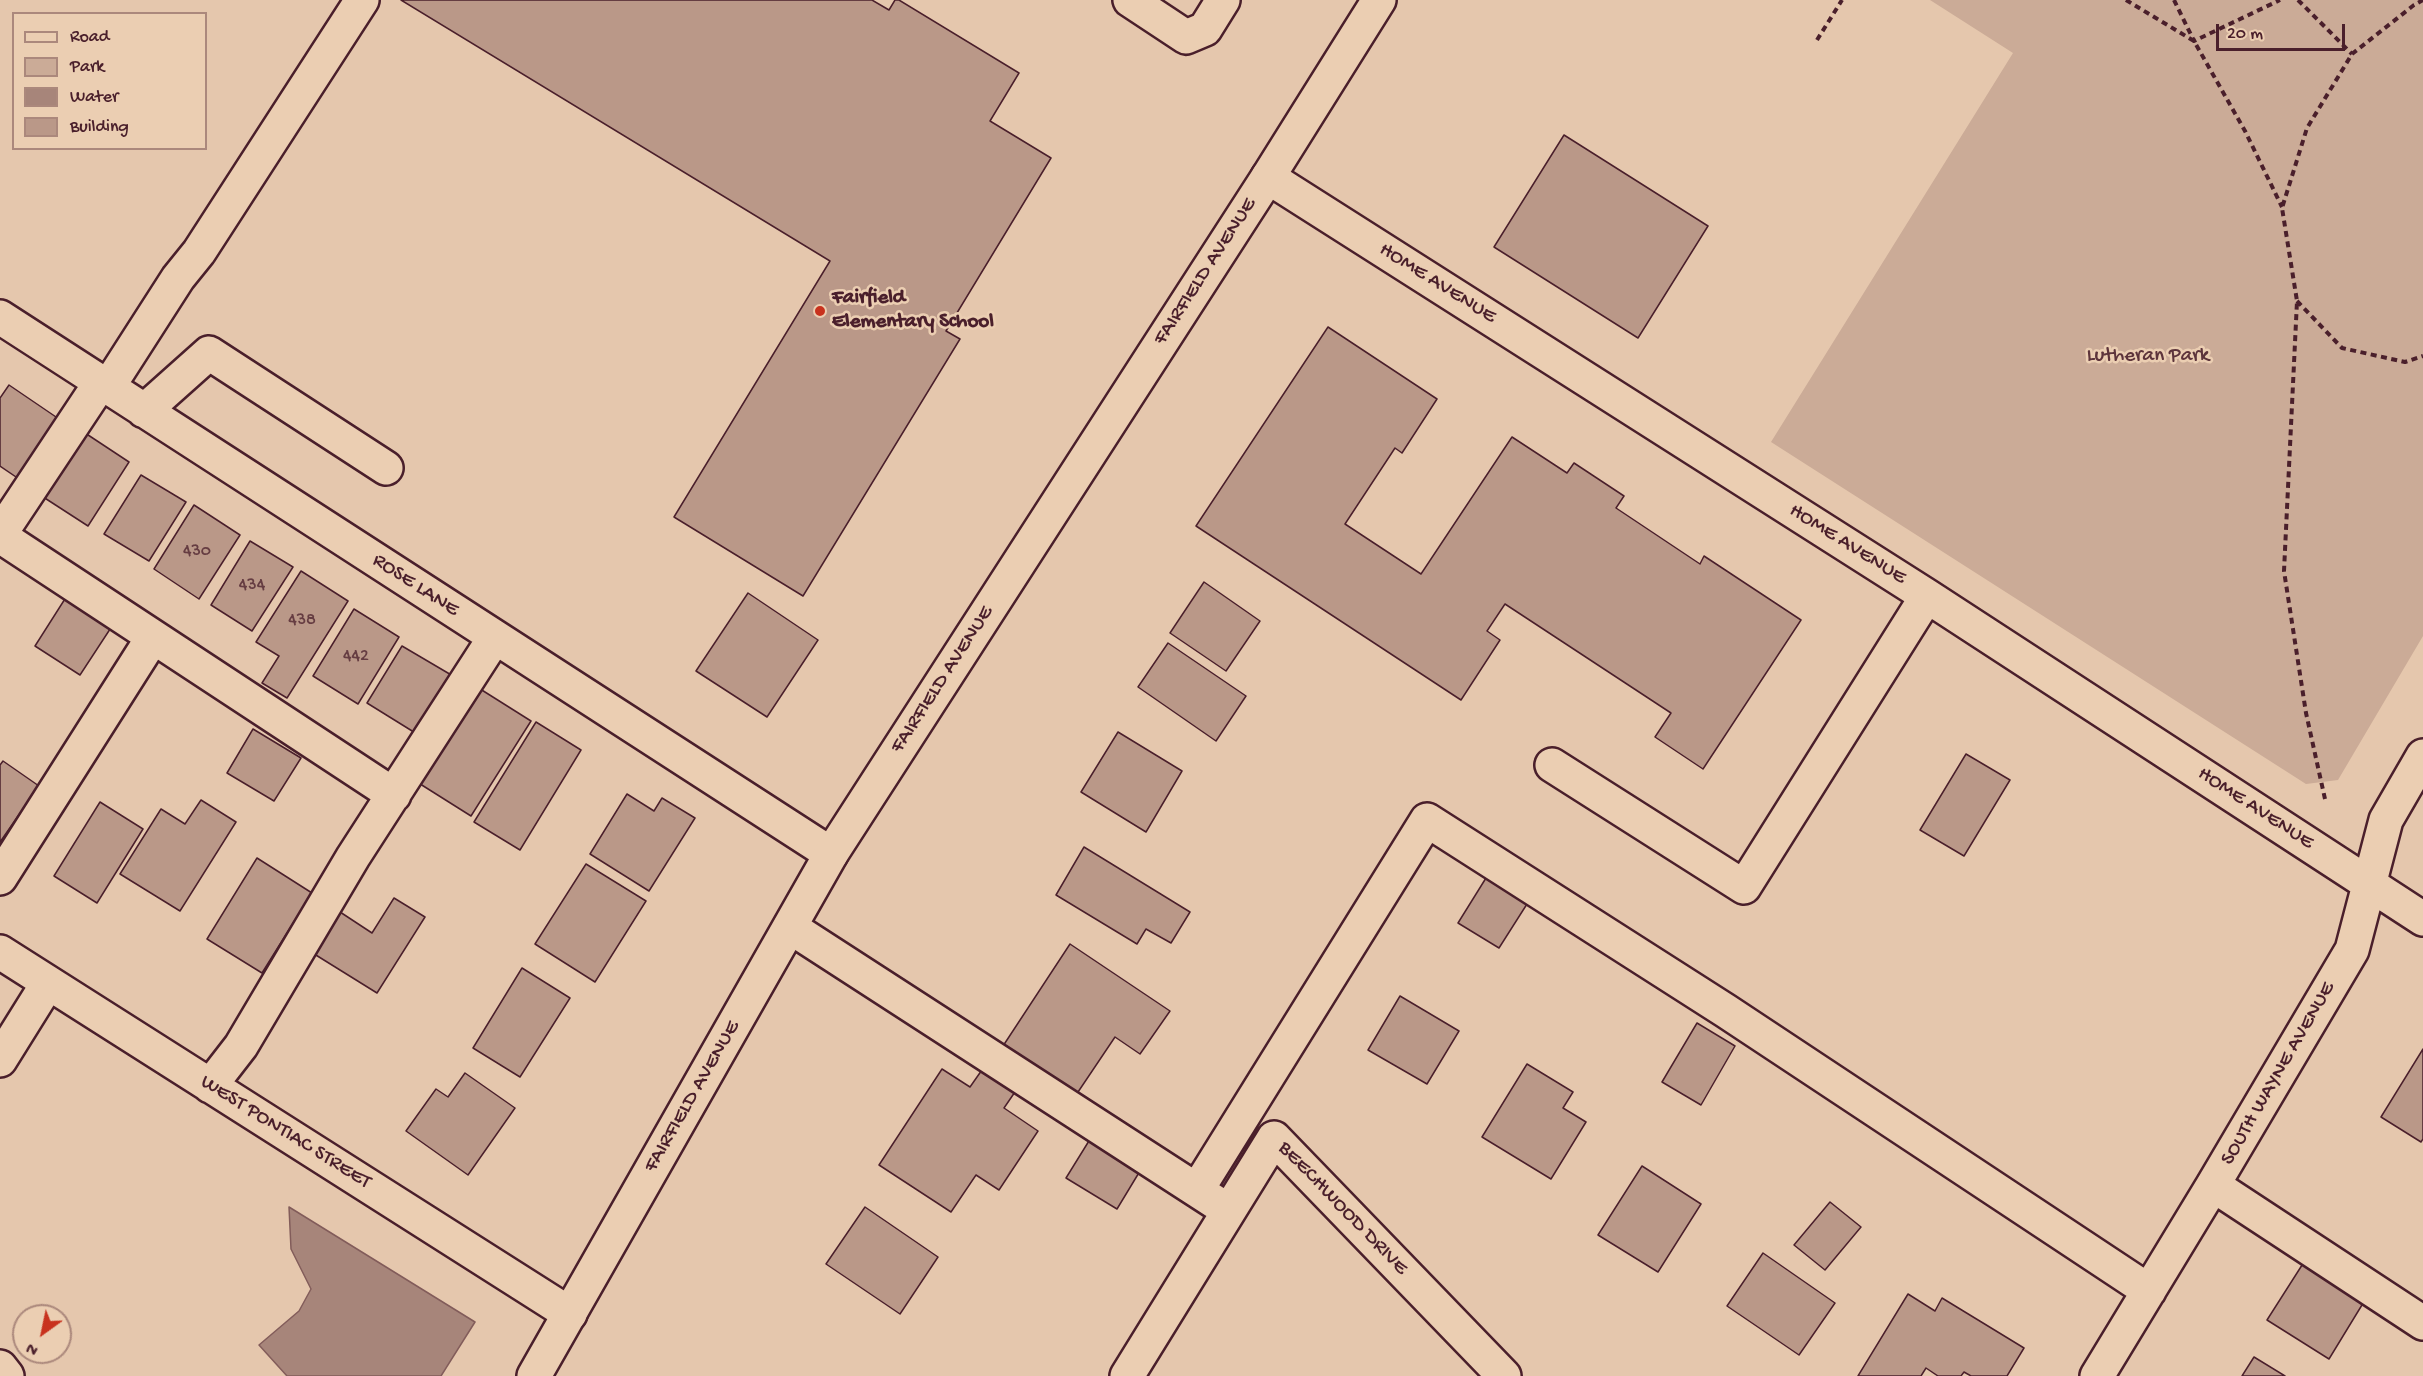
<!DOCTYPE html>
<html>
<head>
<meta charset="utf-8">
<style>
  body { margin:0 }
  #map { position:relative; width:2423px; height:1376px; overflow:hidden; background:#e5c7ad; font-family:"Gochi Hand",sans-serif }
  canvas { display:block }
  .legend { position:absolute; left:12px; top:12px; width:195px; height:138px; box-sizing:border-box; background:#ebceb2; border:2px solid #ab887c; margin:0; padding:8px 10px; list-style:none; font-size:18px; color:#4a1f2b }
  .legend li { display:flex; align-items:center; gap:12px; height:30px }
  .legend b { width:30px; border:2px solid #ab887c }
  .north { position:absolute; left:12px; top:1304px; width:60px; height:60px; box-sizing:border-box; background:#ebceb2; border:2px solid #ab887c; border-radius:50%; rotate:213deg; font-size:16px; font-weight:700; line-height:24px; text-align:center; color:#4a1f2b }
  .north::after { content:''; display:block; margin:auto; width:21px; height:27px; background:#c8321e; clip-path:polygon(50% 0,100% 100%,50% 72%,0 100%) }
  .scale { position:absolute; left:2216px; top:24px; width:129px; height:27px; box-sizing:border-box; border:3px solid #4a1f2b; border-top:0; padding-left:8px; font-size:18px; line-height:21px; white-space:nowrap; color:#4a1f2b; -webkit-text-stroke:4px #ebceb2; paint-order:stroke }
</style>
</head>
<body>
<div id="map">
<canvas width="2423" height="1376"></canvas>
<ul class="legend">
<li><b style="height:8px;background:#ebceb2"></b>Road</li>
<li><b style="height:16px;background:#cbab97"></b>Park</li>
<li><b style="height:16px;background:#a7857a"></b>Water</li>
<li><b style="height:16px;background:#ba9888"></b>Building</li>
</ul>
<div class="north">N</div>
<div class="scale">20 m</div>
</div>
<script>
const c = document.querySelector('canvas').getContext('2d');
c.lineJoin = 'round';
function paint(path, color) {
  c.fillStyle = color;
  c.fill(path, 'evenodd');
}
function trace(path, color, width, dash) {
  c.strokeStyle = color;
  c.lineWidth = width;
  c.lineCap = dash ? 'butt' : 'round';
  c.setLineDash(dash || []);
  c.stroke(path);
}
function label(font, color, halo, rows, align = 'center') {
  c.font = font + ' "Gochi Hand",sans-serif';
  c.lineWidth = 5;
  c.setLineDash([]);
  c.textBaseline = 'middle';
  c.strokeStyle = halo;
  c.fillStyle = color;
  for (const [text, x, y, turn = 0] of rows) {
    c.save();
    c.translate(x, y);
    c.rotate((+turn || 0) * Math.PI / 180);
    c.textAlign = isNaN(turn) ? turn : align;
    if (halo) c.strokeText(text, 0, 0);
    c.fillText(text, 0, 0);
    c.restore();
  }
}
const green = new Path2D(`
  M1930 0H2423V636L2338 780 2306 784 1771 442 2013 53Z`);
const water = new Path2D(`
  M289 1207 475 1322 441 1376H287L259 1345 299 1311 311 1289 291 1249Z`);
const building = new Path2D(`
  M401 0H872L889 10 895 0H899L1019 73 990 121 1051 158 946 331 960 339 803 596 674 517 830 261Z
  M1564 135 1708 226 1638 338 1494 247Z
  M1328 327 1437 399 1402 453 1395 448 1345 524 1421 574 1512 437 1567 473 1574 463 1624 496 1616 508 1700 564 1704 556 1801 620 1703 769 1655 737 1671 713 1505 604 1487 631 1500 640 1461 700 1196 526Z
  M9 385 59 419 19 479 0 466V398Z
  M79 429 129 462 88 526 37 493Z
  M141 475 186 502 149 561 104 534Z
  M194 505 240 535 199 599 154 569Z
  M250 541 293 567 252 631 211 605Z
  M301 571 348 601 287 698 262 683 279 656 256 642Z
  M1204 582 1260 621 1226 671 1170 633Z
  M70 591 116 620 80 675 35 646Z
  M748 593 818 640 767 717 696 671Z
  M354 609 399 637 358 704 313 676Z
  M1168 643 1246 696 1216 741 1138 687Z
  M402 646 453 676 417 734 367 703Z
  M477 687 531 721 471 816 417 782Z
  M536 722 581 750 520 850 474 822Z
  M253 729 301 758 274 801 227 773Z
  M1118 732 1182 771 1146 832 1081 792Z
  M1966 754 2010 780 1964 856 1920 830Z
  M3 761 39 786 0 842V765Z
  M627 794 654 811 662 798 695 818 649 891 590 854Z
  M201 800 236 822 180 911 120 874 161 809 185 824Z
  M100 802 143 829 97 903 54 876Z
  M1084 847 1190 912 1171 943 1146 929 1137 944 1056 895Z
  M257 858 312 893 262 973 207 939Z
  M586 864 646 901 595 982 535 944Z
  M1486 878 1527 904 1499 948 1458 923Z
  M394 898 425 917 377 993 311 952 337 910 372 933Z
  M1070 944 1170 1011 1140 1054 1115 1037 1076 1095 1003 1046Z
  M522 968 570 998 520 1077 473 1048Z
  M1400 996 1459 1031 1427 1084 1368 1050Z
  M1697 1023 1735 1046 1701 1105 1662 1082Z
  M2423 1049V1139L2421 1142 2381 1117Z
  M1527 1064 1573 1092 1563 1108 1586 1122 1551 1179 1482 1137Z
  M984 1067 1017 1089 1004 1108 1038 1131 999 1190 976 1175 951 1212 879 1165 942 1069 970 1087Z
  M465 1073 515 1108 468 1175 406 1131 436 1089 448 1097Z
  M1092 1136 1143 1166 1117 1209 1066 1178Z
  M1642 1166 1701 1204 1658 1272 1598 1235Z
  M1830 1202 1861 1227 1825 1270 1794 1245Z
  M865 1207 938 1257 900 1314 826 1264Z
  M1763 1253 1835 1303 1799 1355 1727 1306Z
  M2304 1262 2365 1300 2329 1359 2267 1320Z
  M1908 1294 1935 1311 1942 1298 2024 1348 2007 1376H1971L1964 1372 1961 1376H1938L1926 1368 1921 1376H1858Z
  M2254 1357 2285 1376H2242Z`);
const path = new Path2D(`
  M2126 0 2194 41 2245 131 2282 207
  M2174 0 2194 41 2280 0
  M2298 0 2352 54
  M1817 40 1842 0
  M2297 301 2342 348 2405 362 2423 356
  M2325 799 2306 713 2284 571 2297 301 2282 208 2307 128 2352 54 2414 5 2423 0`);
const minor = new Path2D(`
  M1130 0 1186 37 1205 29 1223 0
  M1268 177 1927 596 2423 919
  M0 317 831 854
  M108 387 178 278 199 252 362 0
  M144 411 209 353 386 468
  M0 534 101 382
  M0 536 394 795
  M1552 765 1744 887 1927 596
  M0 878 153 637
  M790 927 1215 1202
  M0 952 570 1314
  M0 1060 48 983
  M210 1086 241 1046 353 857 495 637
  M2213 1185 2423 1323
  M1197 1190 1427 820 1726 1011 2149 1291
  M0 1367 7 1376
  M1127 1376 1274 1138 1504 1376
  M2097 1376 2213 1185 2352 950 2386 820 2423 756`);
const major = new Path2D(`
  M534 1376 831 854 1268 177 1379 0`);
const markers = [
  [820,311,6,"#c8321e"]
];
const numberNames = [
  ["430",197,552],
  ["434",252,586],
  ["438",302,621],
  ["442",356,657]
];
const streetNames = [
  ["FAIRFIELD AVENUE",1206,272,-57],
  ["HOME AVENUE",1437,284,32],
  ["HOME AVENUE",1847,545,32],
  ["ROSE LANE",415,586,33],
  ["FAIRFIELD AVENUE",943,680,-57],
  ["HOME AVENUE",2255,809,33],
  ["SOUTH WAYNE AVENUE",2279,1074,-60],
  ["FAIRFIELD AVENUE",693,1097,-60],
  ["WEST PONTIAC STREET",285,1133,32],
  ["BEECHWOOD DRIVE",1342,1209,46]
];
const poiNames = [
  ["Fairfield",832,299],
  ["Elementary School",832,323]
];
const parkNames = [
  ["Lutheran Park",2148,357]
];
paint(green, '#cbab97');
paint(water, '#a7857a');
trace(water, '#825c5a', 1.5);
paint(building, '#ba9888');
trace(building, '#4a1f2b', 1.5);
trace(minor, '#4a1f2b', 38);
trace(major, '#4a1f2b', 38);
trace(path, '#4a1f2b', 4, [6, 4.5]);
trace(minor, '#ebceb2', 33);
trace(major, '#ebceb2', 33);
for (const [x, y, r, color] of markers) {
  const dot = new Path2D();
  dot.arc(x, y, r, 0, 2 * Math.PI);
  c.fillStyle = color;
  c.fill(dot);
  trace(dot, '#ebceb2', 2);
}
label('18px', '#663d42', null, numberNames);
label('21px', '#4a1f2b', '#ebceb2', streetNames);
label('bold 21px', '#4a1f2b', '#ebceb2', poiNames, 'left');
label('21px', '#5d343b', '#ebceb2', parkNames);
</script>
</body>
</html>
